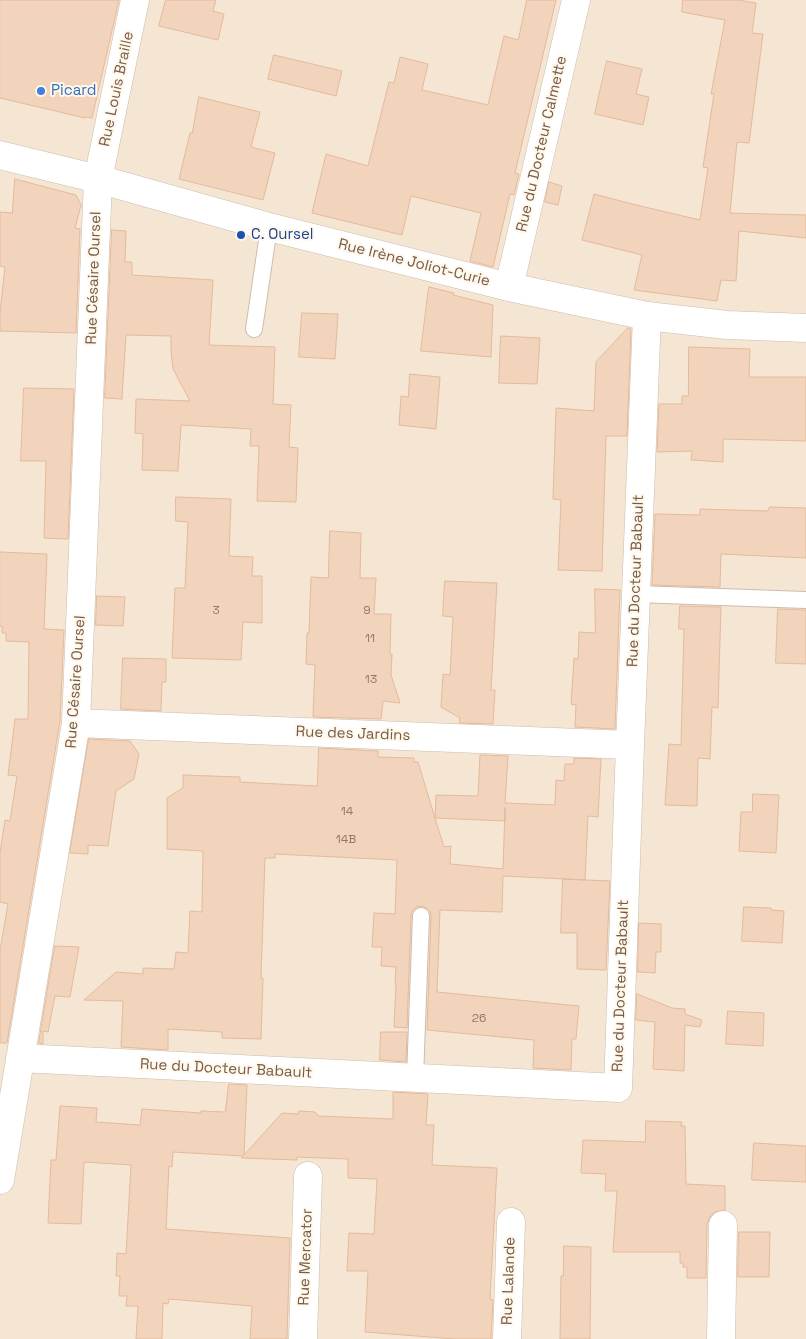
<!DOCTYPE html>
<html>
<head>
<meta charset="utf-8">
<style>
  body { margin:0 }
  canvas { display:block; background:#fdf4e5 }
</style>
</head>
<body>
<canvas width="806" height="1339"></canvas>
<script>
const c = document.querySelector('canvas').getContext('2d');
c.lineJoin = 'round';
function paint(path, color) {
  c.fillStyle = color;
  c.fill(path, 'evenodd');
}
function trace(path, color, width, dash) {
  c.strokeStyle = color;
  c.lineWidth = width;
  c.lineCap = dash ? 'butt' : 'round';
  c.setLineDash(dash || []);
  c.stroke(path);
}
function label(font, color, halo, rows, align = 'center') {
  c.font = font + ' "Space Grotesk",sans-serif';
  c.lineWidth = 4;
  c.setLineDash([]);
  c.textBaseline = 'middle';
  c.strokeStyle = halo;
  c.fillStyle = color;
  for (const [text, x, y, turn = 0] of rows) {
    c.save();
    c.translate(x, y);
    c.rotate((+turn || 0) * Math.PI / 180);
    c.textAlign = isNaN(turn) ? turn : align;
    if (halo) c.strokeText(text, 0, 0);
    c.fillText(text, 0, 0);
    c.restore();
  }
}
const residential = new Path2D(`
  M0 0H806V1339H0Z`);
const building = new Path2D(`
  M0 0H119L92 118 85 117V118L0 98Z
  M166 0H216L213 11 224 14 218 40 159 26Z
  M527 0H556L515 173 519 174 514 195 510 194 493 267 470 261 481 213 411 196 402 235 312 213 326 154 368 166 389 82 394 83 400 57 428 64 422 90 488 105 504 36 518 40Z
  M683 0H738L756 3 752 33 763 34 749 143 737 142 730 213 806 215V238L739 231 736 281 721 280 717 301 634 290 642 255 582 240 594 194 632 204 700 220 708 168 703 167 714 94H711L725 20 682 12Z
  M274 55 342 71 336 96 268 79Z
  M607 61 642 69 636 94 649 97 643 125 595 114Z
  M199 97 260 112 251 147 275 153 263 200 179 179 190 133H192Z
  M15 179 76 195 81 205 75 228 80 229 76 333 0 331V312L5 267 0 266V212L12 213Z
  M549 182 562 186 558 205 545 202Z
  M112 230 126 231 125 262H132V275L213 280 209 345 275 347 273 404 291 405 289 447 298 448 296 502 257 501 259 446H250L251 429 181 425 178 471 142 470 143 434 135 433 136 399 190 401 173 369 171 352V336L126 335 122 399 105 398Z
  M429 287 454 293 453 295 493 305 491 357 421 351Z
  M302 313 338 314 335 359 299 357Z
  M628 328 631 329 627 436H606L602 571 558 570 561 500 553 499 556 408 594 411 596 362Z
  M501 336 540 338 537 384 499 383Z
  M689 347 750 349 749 377H806V441L723 439V462L691 460 692 451 657 452 659 404H682V396H688Z
  M410 374 440 377 436 429 399 425 401 396 408 397Z
  M24 388 74 389 68 539 44 538 46 461H21Z
  M176 497 231 499 229 556 253 557 252 576H262V623L243 622 241 660 172 658 175 588H185L188 522 176 521Z
  M770 507 806 508V558L721 554 720 587 652 585 655 514 700 515V509L767 511Z
  M330 531 361 533 360 578H376L374 614H391L390 654H392L391 675 400 703 383 701 381 719 313 717 315 665 306 664 307 633H309L311 577 328 578Z
  M0 552 47 554 44 629 64 630 60 721 7 1043H0V950L8 904 0 902V853L5 820 10 821 17 776 8 775 15 719H28L29 642 6 641V633H2V626H0Z
  M445 581 497 583 491 690H495L493 724 459 723 460 718 441 707 443 674 450 675 453 617 443 616Z
  M595 589 620 590 615 729 575 727 576 705 571 704 574 658 578 659 579 632 595 633Z
  M97 596 125 597 123 626 96 625Z
  M680 606 721 607 718 708 712 707 710 759 698 758 697 806 665 805 669 744 681 745 684 629H679Z
  M778 609 806 610V664L776 663Z
  M123 658 166 659V682H162L161 711 121 709Z
  M89 739 130 741 139 754 134 779 116 791 108 846 88 845V854L70 853Z
  M319 748 378 751V757L414 758V762H418L435 818 436 795 478 796 480 755 508 756 505 803 555 805 556 780 564 781 565 764H574V758L601 759 598 817 588 816 585 880 503 876 502 912 440 910 437 992 579 1006 576 1039H572L571 1070 533 1068 534 1040 427 1030 431 916 430 911 427 908 422 906 416 907 412 911 411 916 407 1028 394 1027 396 984H395L396 967 381 966 382 947H372L374 913 395 914 397 860 275 854V858H265L261 978H263L261 1039 222 1038V1032L168 1029V1050L121 1047 123 1001 84 1000 116 972 143 974V968L174 969 176 952 188 953 190 911 202 912 203 851 167 849V798L183 788V775L240 777V782L317 786ZM505 808 503 869 450 864 451 846 444 847 435 818 505 821Z
  M753 794 779 795 776 853 739 851 741 812H752Z
  M563 879 610 881 606 970 577 969V933H561Z
  M744 907 771 908V910L784 911 782 943 742 941Z
  M639 923 661 924V952H656L655 973 638 972Z
  M55 946 79 947 70 997 55 996 48 1032 43 1031V1044L39 1043Z
  M637 994 672 1008 685 1009V1014L702 1020 700 1027 685 1025 684 1071 653 1069 655 1022 636 1020Z
  M728 1011 764 1013 763 1046 726 1044Z
  M381 1032H407L406 1062 380 1060Z
  M229 1084 247 1085 244 1155 282 1113 298 1114 299 1111 315 1112 318 1116 393 1119V1092L428 1094 426 1125H434L432 1165 497 1168 490 1299 493 1300 491 1339H455L365 1332 368 1271H347L349 1233 374 1234 377 1179 348 1178V1159L297 1157V1160L241 1158 243 1156 173 1152 172 1167 169 1166 166 1229 290 1238 287 1339H250L252 1306 169 1299 168 1304 163 1303 162 1339H136L138 1306H126L127 1296H119L120 1276H116L117 1253 126 1254 131 1165 84 1162 81 1224 48 1223 51 1160H56L60 1106 97 1108 96 1122 140 1125 142 1109 201 1113V1111L225 1112Z
  M646 1121 682 1122 681 1126H685L686 1184 725 1186V1210L715 1212 710 1217 707 1224 706 1278H687V1267H683V1263H680V1252H613L617 1191H605L606 1174 581 1173 583 1140 645 1142Z
  M754 1143 806 1146V1182L752 1180Z
  M739 1232H770L769 1277H738Z
  M564 1246 591 1247 590 1339H560L561 1276H563Z`);
const service = new Path2D(`
  M254 329 269 227
  M636 594 806 600
  M415 1078 421 916`);
const minor = new Path2D(`
  M509 287 576 0
  M76 723 630 745
  M20 1058 618 1088 630 745 647 316
  M0 1180 76 723 98 179 135 0
  M303 1339 308 1176
  M507 1339 511 1222
  M721 1339 723 1225`);
const tertiary = new Path2D(`
  M0 155 98 179 269 227 509 287 647 316 727 325 806 328`);
const markers = [
  [41,91,5,"#3f7fe0"],
  [241,235,5,"#1a4fb4"]
];
const numberNames = [
  ["3",216,611],
  ["9",367,611],
  ["11",370,639],
  ["13",371,680],
  ["14",347,812],
  ["14B",346,840],
  ["26",479,1019]
];
const streetNames = [
  ["Rue Louis Braille",117,89,-78],
  ["Rue du Docteur Calmette",542,144,-77],
  ["Rue Irène Joliot-Curie",414,263,14],
  ["Rue Césaire Oursel",94,278,-88],
  ["Rue du Docteur Babault",636,581,-88],
  ["Rue Césaire Oursel",76,682,-86],
  ["Rue des Jardins",353,734,2],
  ["Rue du Docteur Babault",621,986,-88],
  ["Rue du Docteur Babault",226,1069,3],
  ["Rue Mercator",306,1257,-88],
  ["Rue Lalande",509,1281,-88]
];
const shopNames = [
  ["Picard",51,91]
];
const transitNames = [
  ["C. Oursel",251,235]
];
paint(residential, '#f4e6d3');
paint(building, '#f2d3bc');
trace(building, '#e5ba9c', 1);
trace(service, '#cebcab', 18);
trace(minor, '#cebcab', 29);
trace(tertiary, '#cebcab', 29);
trace(service, '#fff', 16);
trace(minor, '#fff', 28);
trace(tertiary, '#fff', 28);
for (const [x, y, r, color] of markers) {
  const dot = new Path2D();
  dot.arc(x, y, r, 0, 2 * Math.PI);
  c.fillStyle = color;
  c.fill(dot);
  trace(dot, '#fff8eb', 2);
}
label('12px', '#957966', null, numberNames);
label('15px', '#765b4a', '#fff8eb', streetNames);
label('15px', '#366cbe', '#fff8eb', shopNames, 'left');
label('15px', '#164399', '#fff8eb', transitNames, 'left');
</script>
</body>
</html>
